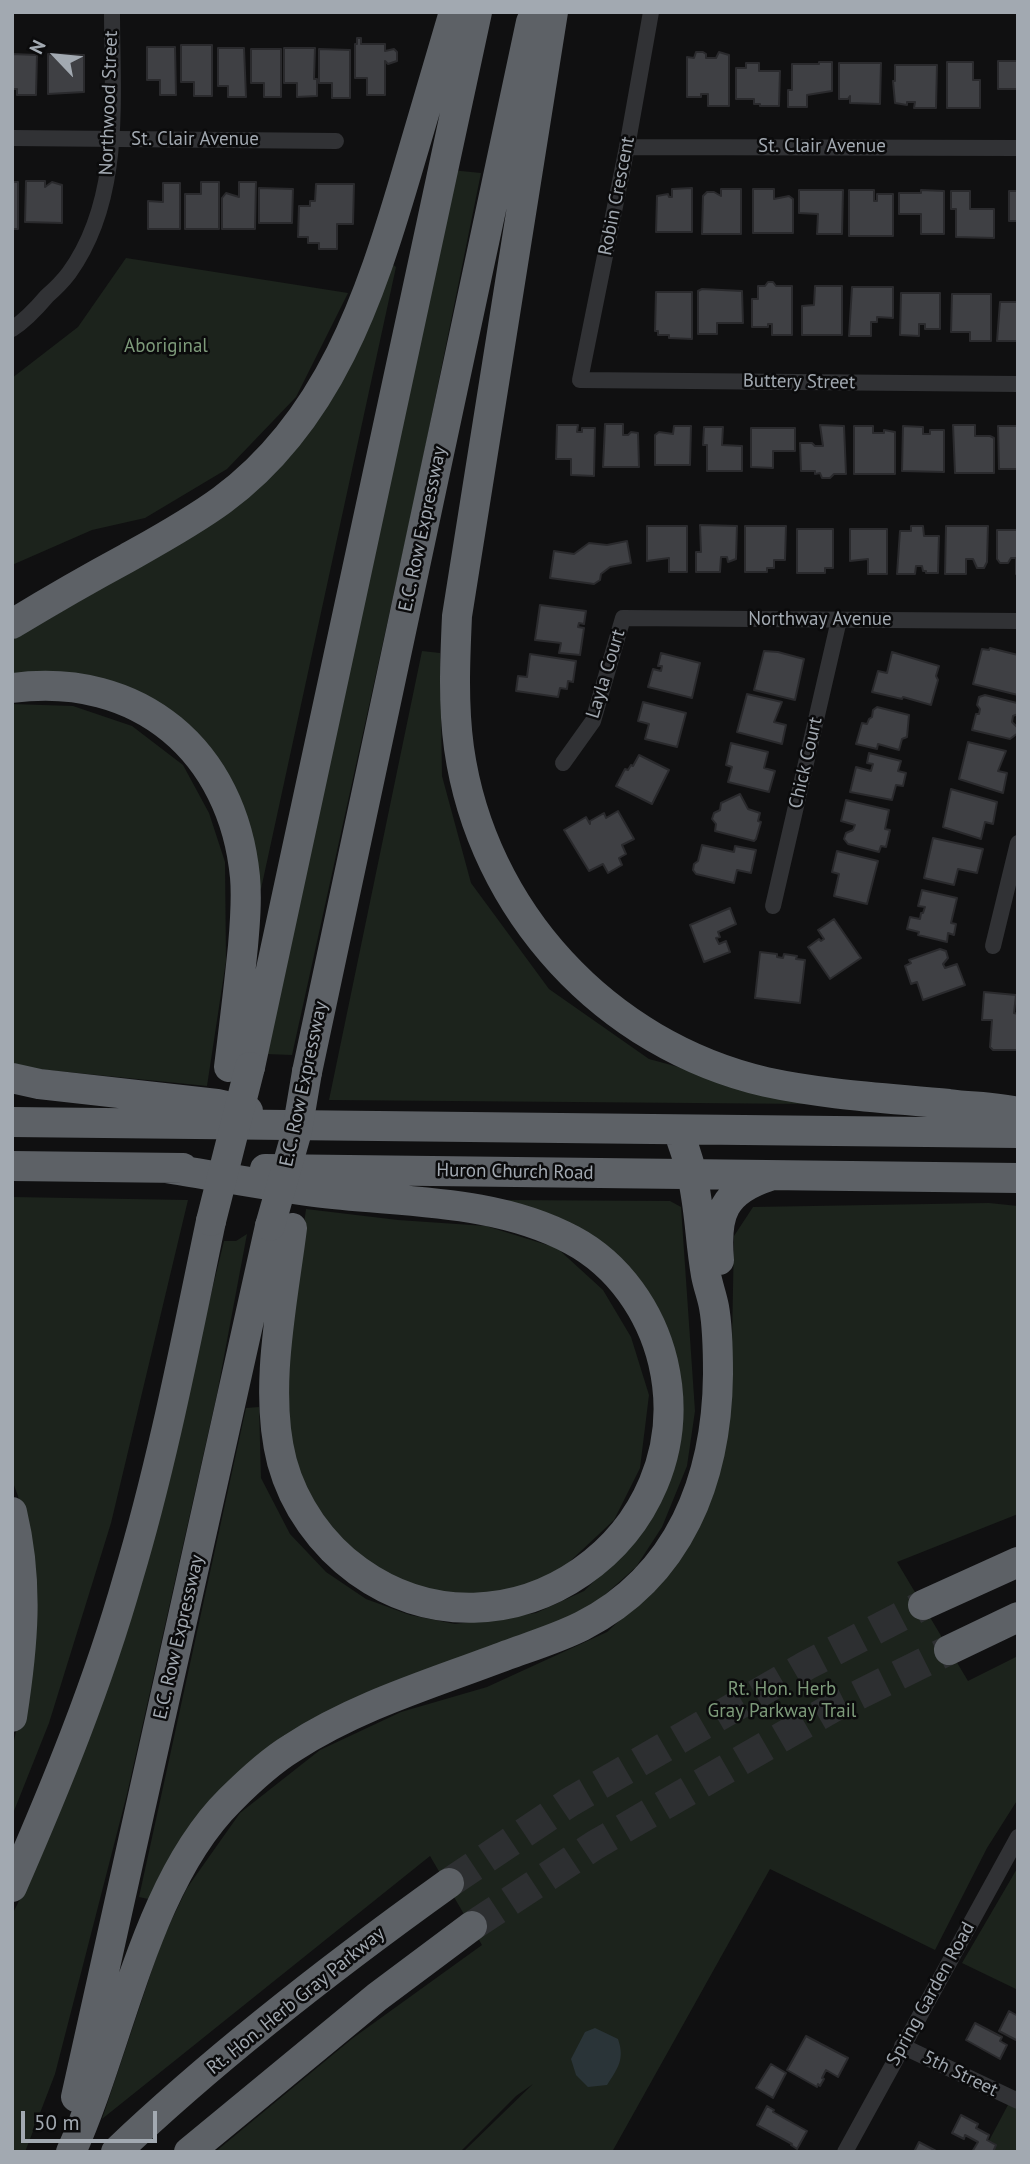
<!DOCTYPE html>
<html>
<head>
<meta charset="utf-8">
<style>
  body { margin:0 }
  #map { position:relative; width:1030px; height:2164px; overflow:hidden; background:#101011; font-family:"PT Sans",sans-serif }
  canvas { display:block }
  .frame { position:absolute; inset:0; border:14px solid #a2a9b1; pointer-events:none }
  .north { position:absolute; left:21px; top:21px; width:70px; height:70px; -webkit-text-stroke:5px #0b0b0c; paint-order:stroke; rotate:296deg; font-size:19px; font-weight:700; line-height:28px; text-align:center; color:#a2a9b1 }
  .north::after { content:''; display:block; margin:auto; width:24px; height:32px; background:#a2a9b1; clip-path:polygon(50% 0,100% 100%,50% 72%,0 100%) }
  .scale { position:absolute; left:21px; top:2111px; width:136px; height:32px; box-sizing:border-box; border:4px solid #a2a9b1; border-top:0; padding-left:9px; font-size:21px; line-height:24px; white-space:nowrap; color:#a2a9b1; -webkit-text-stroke:5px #0b0b0c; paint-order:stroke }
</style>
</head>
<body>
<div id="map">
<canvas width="1030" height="2164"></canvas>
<div class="frame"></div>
<div class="north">N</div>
<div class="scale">50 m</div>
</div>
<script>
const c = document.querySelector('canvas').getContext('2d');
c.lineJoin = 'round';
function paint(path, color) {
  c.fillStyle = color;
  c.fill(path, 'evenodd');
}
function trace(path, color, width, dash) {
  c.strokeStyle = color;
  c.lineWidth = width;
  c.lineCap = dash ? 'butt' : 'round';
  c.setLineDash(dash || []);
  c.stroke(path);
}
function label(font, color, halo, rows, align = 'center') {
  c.font = font + ' "PT Sans",sans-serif';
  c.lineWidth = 5;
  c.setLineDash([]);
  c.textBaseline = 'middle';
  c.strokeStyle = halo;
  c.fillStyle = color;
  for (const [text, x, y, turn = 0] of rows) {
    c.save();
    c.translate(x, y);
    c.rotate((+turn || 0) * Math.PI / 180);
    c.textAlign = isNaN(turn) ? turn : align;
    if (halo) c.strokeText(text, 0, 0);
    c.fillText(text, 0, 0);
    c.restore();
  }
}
const green = new Path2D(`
  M451 170 481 173 417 488 292 1055 266 1054Z
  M126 258 348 293 296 397 227 469 145 518 92 530 12 565V378L78 327Z
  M388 261 396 267 261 889 254 887 250 828 159 708 12 680V640L101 589 288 458Z
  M422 651 440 653 442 776 471 883 549 989 649 1059 814 1104 329 1100Z
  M12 704 73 706 132 726 183 765 209 813 225 862 226 961 207 1086 37 1069 12 1063Z
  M12 1197 188 1200 111 1523 49 1723 12 1816V1750L30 1666 36 1570 18 1496 12 1480Z
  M498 1200 670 1201 681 1207 695 1411 687 1466 662 1527 636 1567 589 1609 324 1714 153 1900 139 1897 246 1408 259 1407 261 1478 290 1534 326 1572 366 1599 410 1615 455 1624 536 1613 584 1591 625 1551 674 1455 641 1287Z
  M989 1203 1018 1206V1514L897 1562 968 1681 1018 1656V1799L987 1848 935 1950 770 1869 612 2152H463L533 2084 516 2096 460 2152H215L353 2038 482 1945 430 1856 102 2119 162 1940 187 1888 240 1813 320 1750 401 1712 487 1687 607 1632 664 1580 714 1491 731 1393 734 1236 753 1207Z
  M306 1209 398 1220 486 1226 557 1248 603 1290 631 1337 649 1395 640 1468 614 1520 565 1566 518 1591 466 1596 401 1585 341 1545 307 1499 287 1436V1353Z
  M247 1234 217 1394 127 1794 55 2074 25 2152H12V1915L44 1850 183 1409 224 1241H236Z
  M1018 1867V1990L962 1963Z
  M1018 2086V2152H983Z`);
const water = new Path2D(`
  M595 2028 618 2039C625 2059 618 2068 607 2085L588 2087 576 2075 571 2059 585 2032Z`);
const building = new Path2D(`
  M357 38H361V44H385V51L394 49 397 52V61L388 64 385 61V95H367V78H355V44H357Z
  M181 45H212V96H194V82H181Z
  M147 47H175L176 95H160V80H147Z
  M218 48H244L246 97H228V86H218Z
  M284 48H315L314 79H317V96L297 97V83H284Z
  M251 49H281V97H264V83H251Z
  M319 49 350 50V98H332V83H319Z
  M696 52H703L706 54V58H716L719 52 729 55V106H708V94H701V97H687V57L694 58Z
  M12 54 37 55 36 95H17V89H12Z
  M48 54 84 55V92L48 94Z
  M998 61H1018V89H998Z
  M819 62H832V91L807 95V107H788V90H792V64H819Z
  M947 62H973V80H980V108H947Z
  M746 63H759V71H780L779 106H760V104H754V99H736V68H746Z
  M839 63H881L880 104 850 103V96L848 99H839Z
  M895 65H937L936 108H914L915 102H907V105L895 103 893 81H895Z
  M26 181H45V187L52 182 62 185V223L25 222Z
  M12 182H18V229H12Z
  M201 182H219V229H185V194H201Z
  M239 182H256L255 229H222V198L226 193 239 197Z
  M163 183H180V229H148V201L163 202Z
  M316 184H354L353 224H337V249H319V243H308V237H298L299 206H310V201H315Z
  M259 188 293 189 292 223H259Z
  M692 188V232H656L657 196 668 194 669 197H672V189Z
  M721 189H741V234H702L703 196 707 192H714L721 196Z
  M753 189H774V199L789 196 793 199V233H753Z
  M799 190H843L842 234H817L818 214 799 213Z
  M849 190H874V201H877V194H893V236H849Z
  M921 190 944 191V234H921V214H899V193H921Z
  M951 191H970V209H994V238L956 237V209H951Z
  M1009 191H1018V221H1009Z
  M768 282H773L776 286H792V335H772V324H768V327H752V299H758V286H765Z
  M815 286H842V335H802V306L814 305Z
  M852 287H893V318L877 317V322H871V336H849Z
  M702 289 742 291 743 323H717V334H698V291Z
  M656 292H692V339L669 338V335H658V331H655Z
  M901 293H940V329H925V324H919V336L900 335Z
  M952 294H991V341H970V332H951Z
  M1000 302H1018V341H997Z
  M605 424H623V435H628L631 432 638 433 639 467H603Z
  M557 425H578L577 432H582V428H595L594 476 571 475V459H556Z
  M820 425 844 426 846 474H834L830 478H822L820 473 815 474V471H801L800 443H812L815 446H823Z
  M953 425H975V436H990L994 438V473H955Z
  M674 426H691L690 465H655V435L659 432 673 434Z
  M854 426H873V433H884V430L895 432V474H854Z
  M903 426 923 427V434H930V430H944V472L902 471Z
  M998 426H1018V469H999Z
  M704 427H723L722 445 742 446V471H707V445H703Z
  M751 428H795V451H773V468L751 467Z
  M700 525 737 526 736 559 728 562 727 557H721L720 572H696V552H701Z
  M647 526H687V572H669V558L647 561Z
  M745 526H786L785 560H774V568H767V572H745Z
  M911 526H923L924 536H939L938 573H926V571H923L922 566H916L915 574H897L900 531H911Z
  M946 526H988L987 562 984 568H977L973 559H966V574H945Z
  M797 529H833V568H825V573H797Z
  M850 529H887V574H868V559L850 561Z
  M997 530H1018V574H1016V558H1011L1008 563H1000L997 559Z
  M627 541 631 563 610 567 601 574 600 580 594 584 550 578 554 551 574 554 589 543 607 545Z
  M540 605 586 611 584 624 579 623 578 627 584 628 580 655 559 653 561 643 535 640Z
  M990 648 1018 655V695L973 684 982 649 989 650Z
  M764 651 778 652 804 659 795 700 754 690Z
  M892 652 939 666 936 676 938 680 931 705 903 697 902 699 872 692 878 671 887 673Z
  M661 653 700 663 692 698 648 687 653 669 661 671 662 666H658Z
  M530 654 576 661 573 682 568 681 567 689 560 688 558 697 516 691 518 676 527 677Z
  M747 694 782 702 774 722 786 725 782 744 737 732Z
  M985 695 1017 703 1018 714 1013 716 1012 722 1018 728V733L1010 739 972 730 976 714H979L980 709 977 705 979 697Z
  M643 702 686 713 677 747 645 739 649 724 638 721Z
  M877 707 909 715 907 737 902 739 899 750 878 744 877 749 856 744 862 723 867 724 869 719 872 717 873 710Z
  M968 742 1006 751 998 771 1007 773 1003 793 959 779Z
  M731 743 768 752 764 768 775 771 769 792 728 782 732 767 726 765Z
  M869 753 901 761 898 771 906 773 903 786 896 785 892 800 850 792 856 767 871 771 873 764 867 763Z
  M639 755 669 770 652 804 616 786 625 769 628 770 631 765 633 766Z
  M951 789 997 802 993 824 985 822 981 839 943 827Z
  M740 794 748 809 760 813 758 821 761 822 756 839 754 841 715 831 716 824 712 819 714 813 720 810 721 803Z
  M846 800 889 810 885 829 890 830 886 847 881 846 879 852 848 844 844 839 846 833 853 830 855 825 841 821Z
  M618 811 634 839 622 845 626 854 619 858 622 865 608 873 603 864 589 871 564 830 586 817 590 824V821L604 813 606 818Z
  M933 838 983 849 977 873 958 869 954 885 924 878Z
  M702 845 734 852 735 846 756 850 751 873 737 870 734 883 696 874 693 870 694 864 698 861Z
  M837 851 878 861 867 904 834 896 839 874 832 872Z
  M922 890 957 898 951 923 956 924 954 935 948 933 947 942 918 935 919 932 907 929 910 917 920 919 921 913H923L925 907 918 906Z
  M730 908 736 924 718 932 720 937 716 938 719 944 726 941 730 952 704 962 690 925Z
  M834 919 861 958 830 979 808 947 819 939 821 941 824 939 818 930Z
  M940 949 946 951 948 958 943 964 945 968 957 964 965 985 923 1000 917 982 911 984 905 966 911 963 909 960Z
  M760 952 777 954V957L783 958 784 954 797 956 796 959 805 960 800 1003 755 998Z
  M984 992 1016 995 1014 1013 1018 1014V1050H993L990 1047 992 1020H982Z
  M1009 2011 1018 2016V2041L999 2031Z
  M975 2023 1002 2037 1000 2041 1007 2045 1000 2059 966 2040Z
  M806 2036 848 2058 838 2077 826 2070 822 2078 824 2079 820 2086 818 2084 817 2087 787 2070Z
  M771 2064 786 2073 773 2098 756 2088Z
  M767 2106 774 2110 773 2112 807 2131 797 2149 791 2145 792 2144 757 2125Z
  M961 2115 978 2124 976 2128 989 2135 987 2140 996 2145 993 2152H972L978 2142 965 2135 964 2139 952 2133Z
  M919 2142 938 2152H914Z`);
const highwayTunnel = new Path2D(`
  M449 1883 570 1802 807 1665 923 1605
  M472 1926 595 1845 832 1708 949 1650`);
const street = new Path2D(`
  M651 12 627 147 580 380 1018 384
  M12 138 336 141
  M627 147 1018 148
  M12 329C26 320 36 309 47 296 55 289 63 281 69 273 123 198 112 99 112 12
  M563 763 593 721 623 618 1018 621
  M773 906 839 620
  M993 946 1018 843
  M902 2046 1018 2101
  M845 2152 1018 1837`);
const highway = new Path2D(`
  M553 12 457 616C455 660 453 704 459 748 482 911 606 1045 766 1082 826 1095 888 1098 949 1104 972 1107 996 1107 1018 1112
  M12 624C50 601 88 579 127 558 159 540 192 522 222 500 329 421 370 297 406 175 422 121 438 66 454 12
  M12 688C139 671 233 751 245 877 247 900 245 923 243 946 239 986 234 1027 229 1067
  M250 1067 477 12
  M307 1072 531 22
  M12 1078 39 1084 217 1104 248 1111
  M12 1122 1018 1133
  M12 1166 183 1168
  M166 1168C215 1176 264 1185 314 1192 399 1203 494 1198 572 1240 619 1265 651 1312 663 1362 704 1537 506 1677 358 1571 322 1545 294 1506 282 1462 263 1390 283 1301 292 1228
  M265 1169 1018 1178
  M719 1260C715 1214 723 1191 770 1176
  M12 1512C29 1583 23 1646 12 1717
  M923 1605 1018 1562
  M949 1650 1018 1617
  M12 1887C56 1786 98 1684 128 1578 163 1461 186 1340 211 1221
  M76 2097 270 1226
  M71 2152C120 2044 145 1884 230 1800 249 1781 269 1762 292 1748 358 1705 434 1683 507 1655 532 1646 558 1638 582 1626 680 1576 717 1479 718 1374 718 1353 718 1329 714 1307 712 1296 708 1286 706 1275 700 1242 700 1208 692 1175 689 1160 683 1145 678 1130
  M116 2152C219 2054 333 1966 449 1883
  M189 2152 377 1997 472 1926`);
const highwayBridge = new Path2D(`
  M211 1221 250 1067
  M270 1226 297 1131 307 1072`);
const streetNames = [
  ["Northwood Street",109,103,-88],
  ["St. Clair Avenue",195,140],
  ["St. Clair Avenue",822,147],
  ["Robin Crescent",617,196,-79],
  ["Buttery Street",799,382,1],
  ["E.C. Row Expressway",423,529,-78],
  ["Northway Avenue",820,620],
  ["Layla Court",606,674,-73],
  ["Chick Court",806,763,-77],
  ["E.C. Row Expressway",304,1084,-78],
  ["Huron Church Road",515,1172,1],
  ["E.C. Row Expressway",179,1637,-77],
  ["Spring Garden Road",931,1994,-61],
  ["Rt. Hon. Herb Gray Parkway",296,2001,-39],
  ["5th Street",960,2074,26]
];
const parkNames = [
  ["Aboriginal",166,347],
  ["Rt. Hon. Herb",782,1690],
  ["Gray Parkway Trail",782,1712]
];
paint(green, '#1c231c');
paint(water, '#2a3438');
paint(building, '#3f4044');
trace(building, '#2a2a2d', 2);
trace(highwayTunnel, '#2d2f31', 30, [30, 15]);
trace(street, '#313235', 16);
trace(highway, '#5d6166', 30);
trace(highwayBridge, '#5d6166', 30);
label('19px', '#a2a9b1', '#0b0b0c', streetNames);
label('19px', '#7d9a7a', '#0b0b0c', parkNames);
</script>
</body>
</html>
